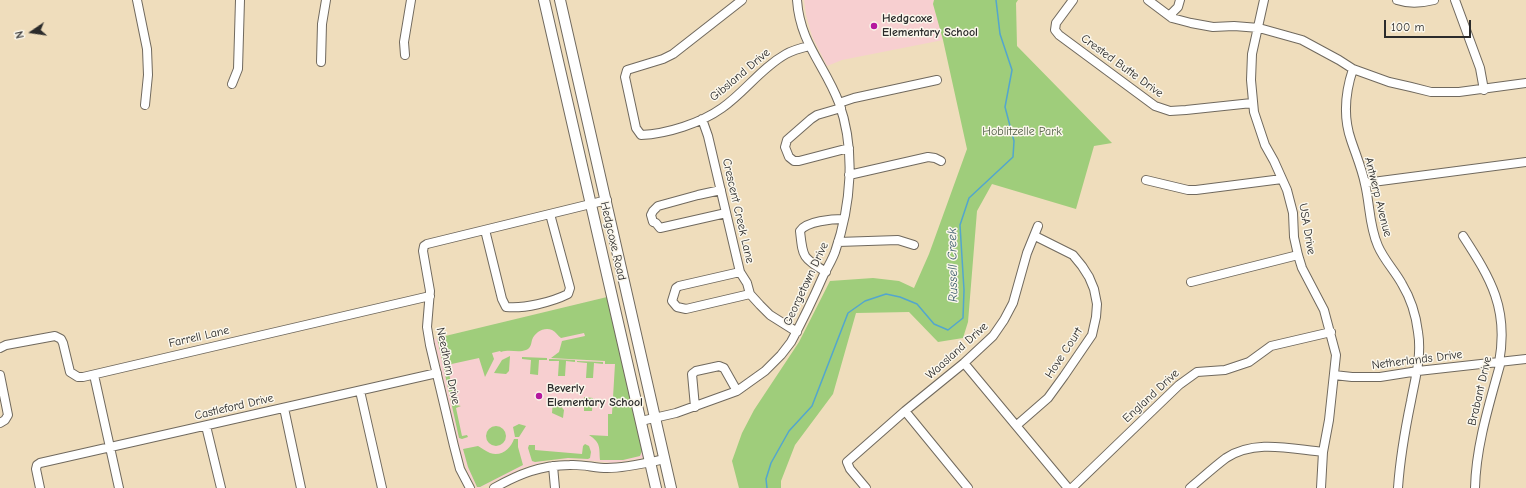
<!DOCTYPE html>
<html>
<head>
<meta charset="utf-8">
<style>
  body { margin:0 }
  #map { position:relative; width:1526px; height:488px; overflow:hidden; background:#efddbc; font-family:"Comic Neue",sans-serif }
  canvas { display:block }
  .north { position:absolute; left:12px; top:12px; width:40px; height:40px; -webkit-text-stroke:3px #fbf7ec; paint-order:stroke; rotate:257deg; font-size:11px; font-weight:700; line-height:16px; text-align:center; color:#2b2b2b }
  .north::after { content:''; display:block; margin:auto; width:14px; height:18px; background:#2b2b2b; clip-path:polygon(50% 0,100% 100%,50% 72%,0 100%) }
  .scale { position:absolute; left:1384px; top:20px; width:87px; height:18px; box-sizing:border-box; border:2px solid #2b2b2b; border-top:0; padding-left:5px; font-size:12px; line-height:14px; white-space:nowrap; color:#2b2b2b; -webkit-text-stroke:3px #fbf7ec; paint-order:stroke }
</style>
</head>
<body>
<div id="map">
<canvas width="1526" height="488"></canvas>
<div class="north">N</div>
<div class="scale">100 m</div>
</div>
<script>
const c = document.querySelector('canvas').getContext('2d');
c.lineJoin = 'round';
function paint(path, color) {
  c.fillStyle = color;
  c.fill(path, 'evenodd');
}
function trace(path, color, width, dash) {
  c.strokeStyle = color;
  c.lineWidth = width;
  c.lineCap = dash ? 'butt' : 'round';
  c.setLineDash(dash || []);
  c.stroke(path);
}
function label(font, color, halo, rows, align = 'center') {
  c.font = font + ' "Comic Neue",sans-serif';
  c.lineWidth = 3;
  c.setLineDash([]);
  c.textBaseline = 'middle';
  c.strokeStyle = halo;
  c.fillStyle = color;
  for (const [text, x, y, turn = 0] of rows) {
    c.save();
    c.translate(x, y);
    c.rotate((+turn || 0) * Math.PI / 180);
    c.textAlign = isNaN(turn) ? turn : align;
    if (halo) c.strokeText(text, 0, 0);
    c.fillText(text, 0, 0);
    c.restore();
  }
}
const built = new Path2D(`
  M804 0H934L933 4 943 40 842 60 827 66 812 36 806 15Z
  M607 297 644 455 642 458 613 463 575 459 549 460 522 468 480 488H477L469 475 461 453 434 339Z`);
const green = new Path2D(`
  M934 0H1018L1016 3 1017 46 1112 143 1094 146 1076 209 992 184 977 211 968 322 963 338 938 342 909 312 856 313 833 394 795 445 781 481V488H739L732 461 742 433 754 410 799 342 830 281 873 278 899 281 914 288 929 254 967 149 943 40 933 4Z
  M607 297 642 451 640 456 623 460H600C599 447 601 443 589 435L608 436V414H612L615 364H605V361L551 358 559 352 562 341 585 336 584 333 561 338C558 336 556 332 552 330 544 327 535 332 532 340 531 344 531 348 526 350 518 353 510 349 501 352L500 351 492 353 494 359 485 377 479 358 447 365 456 405 461 406 456 408 462 436 467 435 468 437 462 439 459 438 437 338Z
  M510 356 509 371 506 374 494 373 502 360Z
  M522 357 547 358V360H539L538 375 530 374 531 360 522 359Z
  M549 359H552L575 360V362L566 361 565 376H558L559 361H549Z
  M577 361 603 362V364L594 363 593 378H586L587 363 577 362Z
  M584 397 593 398 592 411H584Z
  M553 401H556L564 410 563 418 552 413Z
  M519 424 526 426 519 437H515L513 427Z
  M486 436a10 10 0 1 1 20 0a10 10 0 1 1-20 0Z
  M514 439H518V447L523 465 480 487H477L468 467 463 449 478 446C482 448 485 451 490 453 502 457 511 448 514 439Z
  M585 444 589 446 591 452 590 458 588 459 568 458 535 462 532 461 528 448 529 445H535V450L582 454 583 446Z`);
const stream = new Path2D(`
  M767 488 766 479 771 463 789 431 812 406 848 313 865 301 886 294 900 297 917 304 934 324 948 330 963 318 964 290 960 225 969 198 1013 157 1014 141 1005 107 1012 70 1000 34 996 0`);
const minor = new Path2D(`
  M137 0 147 49 148 75 145 105
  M742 0 673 54 663 59 627 70 625 77 636 128 641 135C667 134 701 123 722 108 745 92 761 68 786 54 793 50 801 48 809 46
  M1073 0 1056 23 1055 30 1059 35 1155 106 1170 111 1186 110 1252 103
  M1148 0 1172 18 1191 23 1213 27 1234 26 1259 28 1302 40 1339 60 1353 69 1389 82 1411 87 1431 92H1459L1526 83
  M1264 0 1252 54 1251 80 1254 112 1265 145 1274 161 1287 190 1293 213 1294 237 1298 255 1302 268 1324 310 1336 355 1329 420 1323 452 1321 488
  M1397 0C1409 4 1422 3 1434 0
  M1455 0 1480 68 1484 90
  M1172 18V13L1178 7 1180 0
  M405 55 404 42 411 0
  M321 62 322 24 326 0
  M1353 69C1345 93 1343 117 1351 140 1356 155 1362 169 1365 184 1370 204 1369 226 1378 246 1384 260 1395 271 1402 284 1411 299 1416 315 1418 332 1422 356 1415 379 1411 401 1405 430 1400 459 1398 488
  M232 84 238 69 240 0
  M839 103 854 98 937 80
  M841 108 817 115 811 119 787 140 785 147 789 157 794 161H799L849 148
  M702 119 708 136 740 272 747 283 750 294 760 305 770 315 797 332
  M849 175 928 157 935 158 941 161
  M1146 180 1188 190H1196L1282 179
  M1365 183 1526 162
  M721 190 698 195 658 206 653 211 651 215 653 222 656 223 660 228 726 213
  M485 230 502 299 506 307C524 309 552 302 568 294L570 288 550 214
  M1463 236C1491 279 1509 309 1499 363L1500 365C1489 405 1476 446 1475 488
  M838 242 898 240 914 245
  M740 272 679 286 676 288 672 301 677 307 686 309 750 294
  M826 272C802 257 803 258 800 231 806 221 833 219 844 219
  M1191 282 1298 255
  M0 348 6 345 55 336 61 339 63 343 70 372 78 377H83L430 296
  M964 363 1068 488
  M0 375 8 415 5 420 0 423
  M94 375 119 488
  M1334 375 1352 377H1380L1418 371 1526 359
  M360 391 382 488
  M695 407 692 374 696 371 719 366 724 368 737 391
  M284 408 301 488
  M905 411 968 488
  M641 421 676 413 737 391 765 371 781 355 791 342C803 320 814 297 824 274 828 267 832 260 835 252 851 206 856 150 839 103 825 65 800 44 797 0
  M1017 425 1048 398 1064 376 1092 335 1096 317 1097 304 1094 289 1089 277 1082 266 1073 255 1035 236
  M206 426 221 488
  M553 466 555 488
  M40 488 36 469 37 465 40 463 437 373
  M470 488 460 469 454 446 430 345 427 327 430 291 423 251 424 246 427 244 607 200
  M494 488C519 474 541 465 570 465 582 464 595 468 607 468 627 468 646 463 665 459
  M866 488 850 469 847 462 905 411 964 363 993 336 1004 320 1013 303 1027 253 1038 226
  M1072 488 1179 385 1197 372 1225 370 1249 362 1271 346 1331 332
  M1190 488C1202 478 1214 467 1226 458 1255 439 1291 449 1323 452`);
const major = new Path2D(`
  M544 0 656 488
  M560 0 671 488`);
const markers = [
  [874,26,4,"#b5179e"],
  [539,396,4,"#b5179e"]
];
const poiNames = [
  ["Hedgcoxe",882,19],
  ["Elementary School",882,33],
  ["Beverly",547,389],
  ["Elementary School",547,403]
];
const streetNames = [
  ["Crested Butte Drive",1122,66,36],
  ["Gibsland Drive",740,75,-40],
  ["Antwerp Avenue",1378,197,76],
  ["Crescent Creek Lane",738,211,77],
  ["USA Drive",1307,229,80],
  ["Hedgcoxe Road",613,241,77],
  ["Georgetown Drive",806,284,-65],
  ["Farrell Lane",199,337,-13],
  ["Waasland Drive",957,351,-42],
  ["Hove Court",1064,353,-57],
  ["Netherlands Drive",1417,360,-7],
  ["Needham Drive",448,366,78],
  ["Brabant Drive",1480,391,-77],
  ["England Drive",1151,396,-43],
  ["Castleford Drive",234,407,-13]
];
const parkNames = [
  ["Hoblitzelle Park",1022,132]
];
const waterNames = [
  ["Russell Creek",953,265,-91]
];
paint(built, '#f7cfd0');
paint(green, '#9fcd7b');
trace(stream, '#53a6ce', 1.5);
trace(minor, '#70695e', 10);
trace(major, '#70695e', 12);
trace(minor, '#fff', 8);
trace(major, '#fff', 10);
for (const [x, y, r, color] of markers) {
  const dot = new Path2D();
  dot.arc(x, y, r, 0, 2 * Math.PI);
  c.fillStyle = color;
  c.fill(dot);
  trace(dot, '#fbf7ec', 1.5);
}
label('bold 12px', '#2b2b2b', '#fbf7ec', poiNames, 'left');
label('12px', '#2b2b2b', '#fbf7ec', streetNames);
label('12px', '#4e5c43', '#fbf7ec', parkNames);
label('italic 13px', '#3b5c6c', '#fbf7ec', waterNames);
</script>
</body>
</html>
